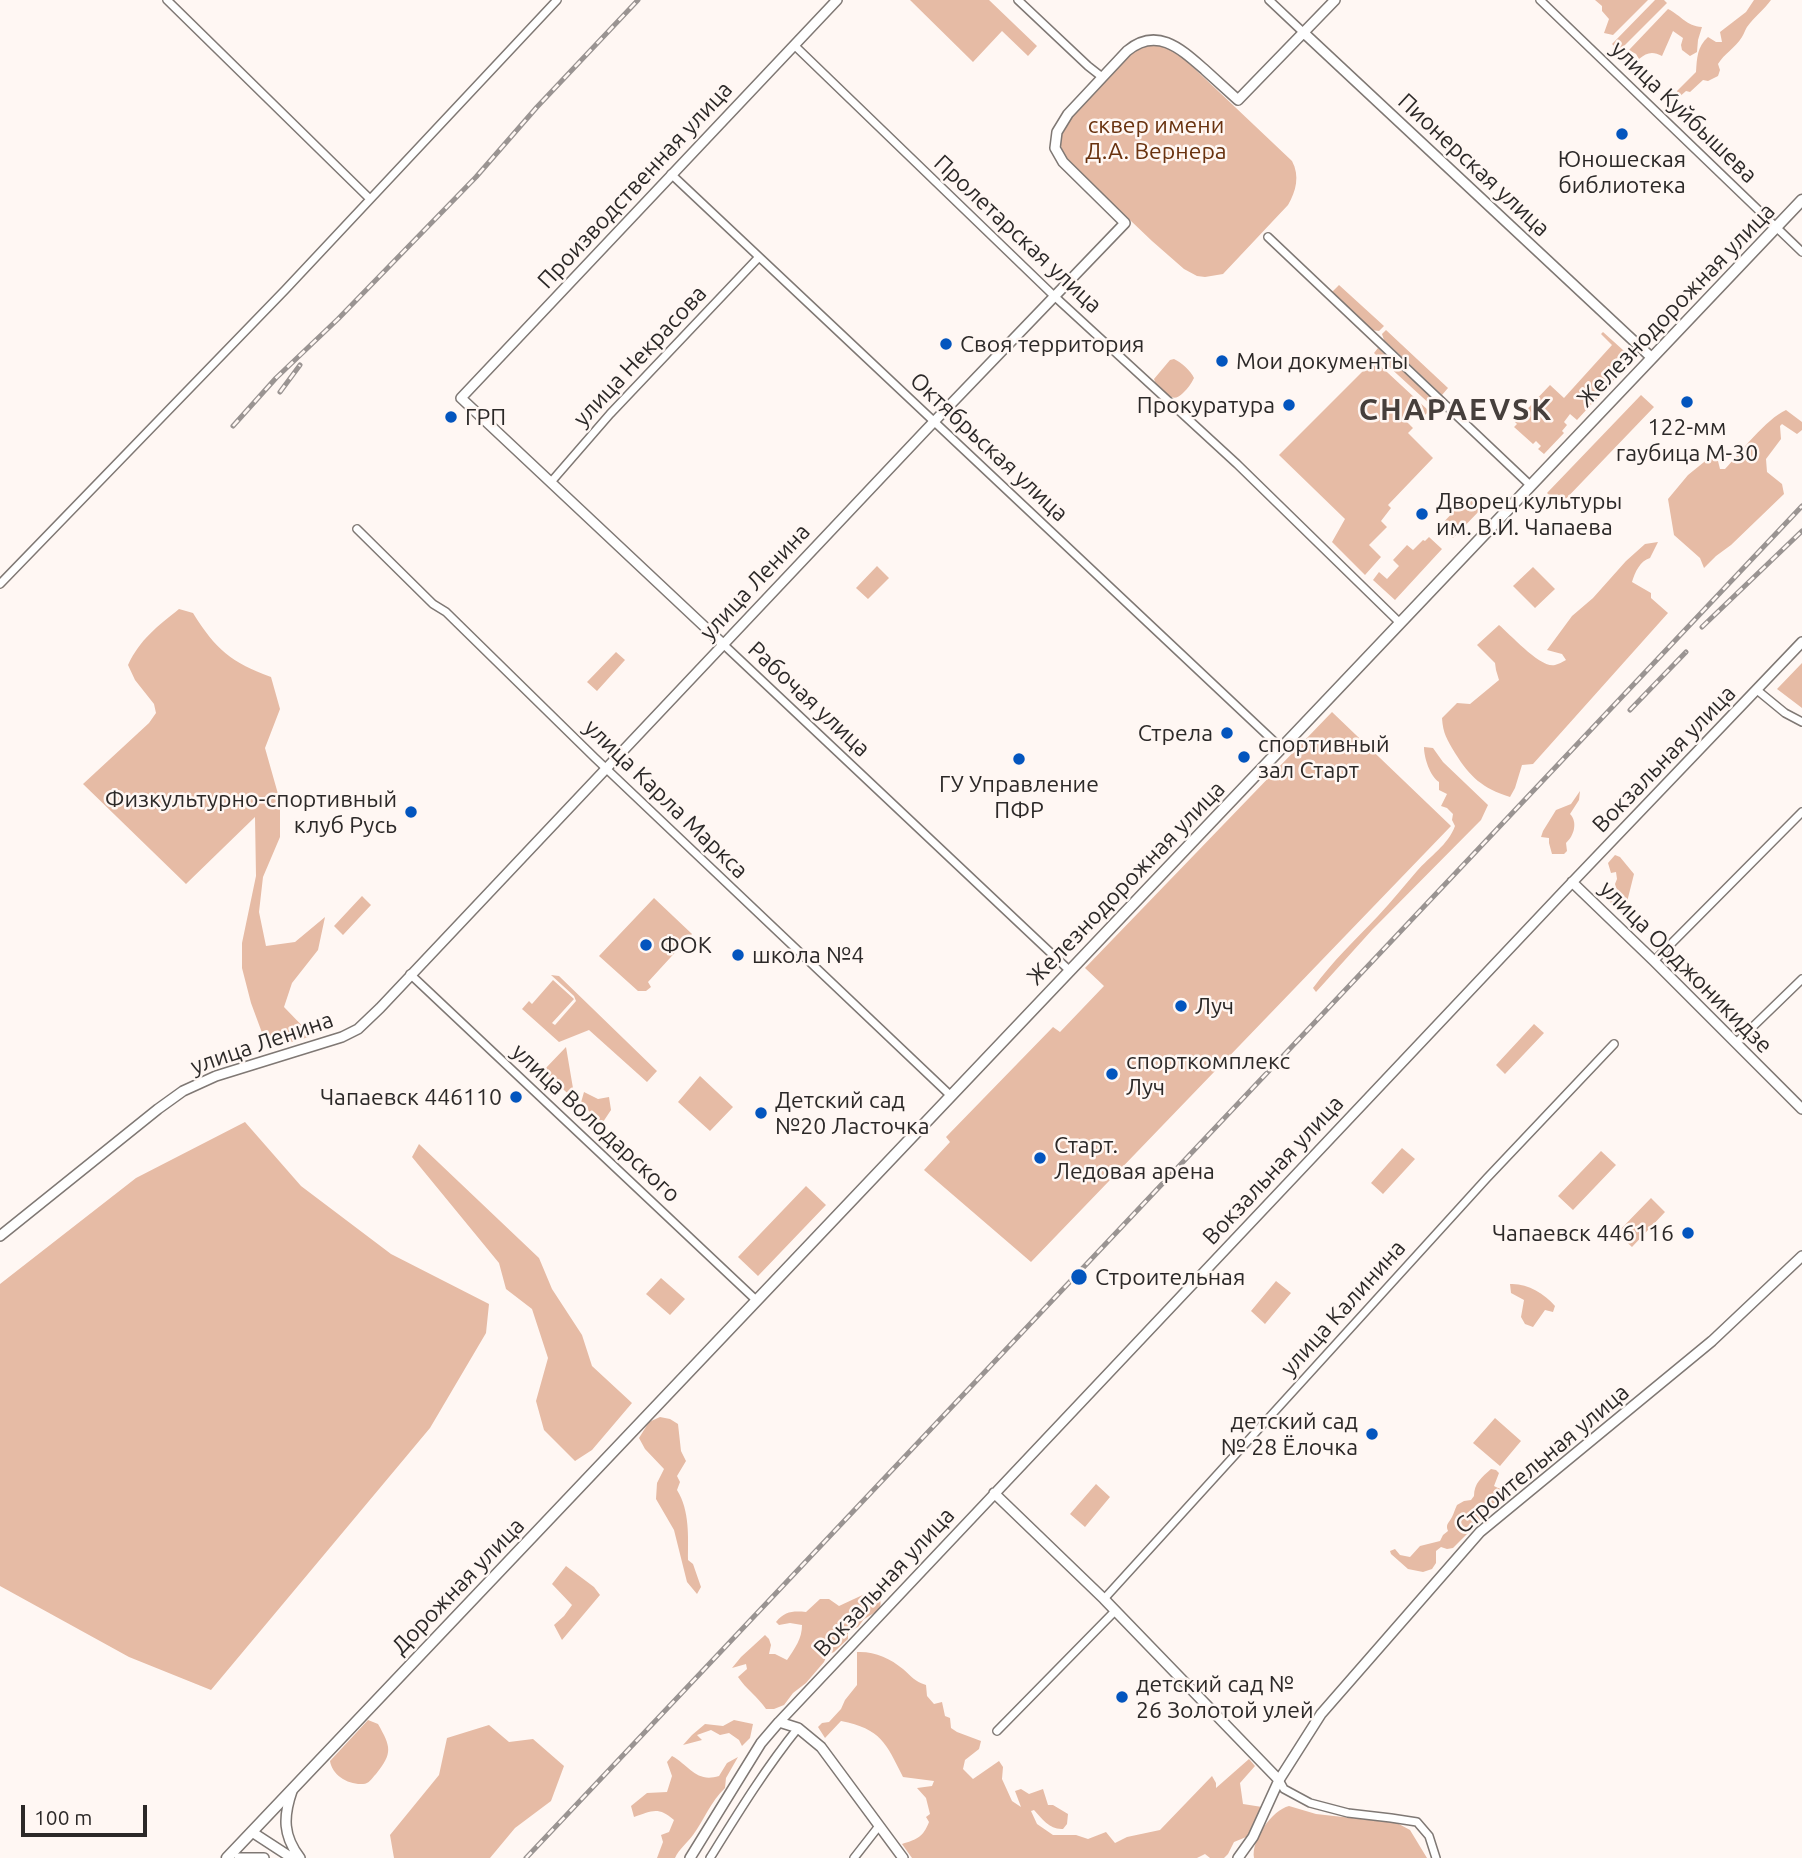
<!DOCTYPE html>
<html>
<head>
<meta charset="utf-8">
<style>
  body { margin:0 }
  #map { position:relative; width:1802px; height:1858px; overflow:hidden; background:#fff7f3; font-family:Ubuntu,sans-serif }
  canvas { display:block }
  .scale { position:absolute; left:21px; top:1805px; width:126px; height:32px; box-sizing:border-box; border:4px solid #2c2928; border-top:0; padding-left:9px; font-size:21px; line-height:24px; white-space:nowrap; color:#2c2928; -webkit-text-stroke:5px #fff7f3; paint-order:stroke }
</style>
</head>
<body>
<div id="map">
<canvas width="1802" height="1858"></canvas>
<div class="scale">100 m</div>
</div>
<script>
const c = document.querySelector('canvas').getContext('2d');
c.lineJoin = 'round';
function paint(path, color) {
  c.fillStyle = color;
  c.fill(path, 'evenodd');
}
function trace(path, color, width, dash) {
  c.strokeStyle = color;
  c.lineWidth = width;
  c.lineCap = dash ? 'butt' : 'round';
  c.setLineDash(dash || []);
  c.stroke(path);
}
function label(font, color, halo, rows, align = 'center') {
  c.font = font + ' Ubuntu,sans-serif';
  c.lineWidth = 5;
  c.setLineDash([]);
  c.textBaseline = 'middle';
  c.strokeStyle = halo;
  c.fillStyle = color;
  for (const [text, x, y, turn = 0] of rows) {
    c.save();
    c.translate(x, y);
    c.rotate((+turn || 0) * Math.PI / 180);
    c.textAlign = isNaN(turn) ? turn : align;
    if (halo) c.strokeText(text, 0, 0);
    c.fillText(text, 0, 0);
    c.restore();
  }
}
const green = new Path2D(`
  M910 0H989L1037 46 1028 56 1002 31 973 62Z
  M1595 0H1648L1613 35 1604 33 1609 19 1602 11V6Z
  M1655 0H1664L1667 3 1619 51 1612 44Z
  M1754 0H1771C1764 10 1754 17 1747 27 1745 30 1744 34 1742 37 1735 48 1724 54 1718 64L1720 70 1718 76 1708 81 1703 80 1690 92 1686 91 1677 99V91L1696 72C1697 58 1697 47 1708 37L1716 42H1722L1720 32 1746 12Z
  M1668 9C1682 16 1686 26 1702 27L1698 40 1697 52 1690 56 1682 50 1681 45 1683 38 1673 31 1662 56C1653 51 1647 52 1639 59L1636 54 1629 50Z
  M1153 44 1169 47 1178 53 1292 161C1300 176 1296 191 1288 205L1223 274 1205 277 1197 276 1184 269 1152 241 1067 160C1059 148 1059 138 1064 124L1136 49Z
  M1339 285 1384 326 1379 331 1371 330 1332 292Z
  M1386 330 1448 388 1442 395 1384 340 1382 334Z
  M1603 332 1633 359 1577 420 1570 414 1564 422 1567 425 1562 431 1564 433 1544 454 1538 449 1541 446 1536 441 1533 444 1514 427 1517 424 1515 422 1550 385 1564 398 1612 345 1601 334Z
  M1378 348 1437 402 1433 407 1374 353Z
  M1174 359C1181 362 1191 371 1194 378 1191 384 1188 388 1183 393 1172 405 1163 391 1155 382L1154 379 1170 360Z
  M1374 360 1429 411 1424 416 1419 411 1407 422 1413 428 1408 433 1433 458 1388 505 1391 508 1381 521 1387 527 1369 545 1381 557 1365 575 1332 542 1345 519 1279 455Z
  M1641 395 1654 407 1560 505 1547 493Z
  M1786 410 1802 422V430L1797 434 1782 424 1780 426 1781 439 1766 459 1767 472 1782 484 1784 494 1731 545 1716 556 1704 568 1700 558 1674 535 1668 499 1688 475 1709 458 1718 461 1720 469H1725C1741 452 1766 419 1786 410Z
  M1471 494 1484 506 1453 538 1440 526 1456 509 1459 511 1468 502 1466 499Z
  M1429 537 1442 549 1395 600 1373 580 1379 572 1387 579 1399 566 1393 560 1407 545 1413 550 1423 540 1425 541Z
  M1658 542 1650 558C1640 561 1635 572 1632 582L1651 593V598L1668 613 1533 764 1522 765 1515 788 1510 797C1482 788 1470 777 1455 753 1447 739 1443 734 1442 718L1457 703 1470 704 1499 680 1496 670 1495 663 1477 645 1499 625C1510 634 1541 669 1555 665 1559 664 1562 662 1566 660L1562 654 1547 650 1572 616 1593 598 1626 561 1645 544Z
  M877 566 889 578 868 599 856 588Z
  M1533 567 1555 589 1535 608 1513 586Z
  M179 609 193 613C216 650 231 662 271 677L280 709 265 748 280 801V837L263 877 259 912 266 946 295 942 325 917 318 950 292 983 284 1007 312 1036 268 1049 251 1003 242 968V943L256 876 255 817 186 884 83 784 149 723 156 713 154 704 135 680 128 665C140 639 158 626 179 609Z
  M616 652 625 660 597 691 587 682Z
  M1802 663V708L1777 689Z
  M1332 712 1451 826 1031 1262 924 1170 950 1142 946 1137 1053 1027 1060 1032 1104 986 1085 968Z
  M1424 747 1433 748 1443 762 1488 805 1481 820 1372 930 1316 992 1313 988C1332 962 1355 940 1378 916 1392 901 1404 886 1417 871 1430 856 1448 845 1455 826L1452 820 1453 814 1447 808 1441 806 1447 794 1439 790V782C1430 776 1424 758 1424 747Z
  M1580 791 1579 800 1570 814C1578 822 1574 836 1566 843L1567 851 1564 854H1552L1549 843V838L1541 837 1543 831 1556 810 1571 804Z
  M1615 855 1620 857 1634 874 1625 910 1623 912C1614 908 1609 903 1607 894L1617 891 1615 884 1617 879 1616 872 1611 873 1608 863Z
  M362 896 371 905 343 935 334 926Z
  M654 898 692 934 648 982 651 987 646 991H638L599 956Z
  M551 975 559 976 657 1071 647 1082 589 1030 559 1042 522 1009 529 1001 532 1004 553 980 574 999 552 1023 555 1025 576 1001 574 996Z
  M1534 1024 1544 1033 1505 1074 1496 1065Z
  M566 1047 575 1100 543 1071Z
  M700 1076 733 1107 710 1131 678 1102Z
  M584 1092 598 1099 609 1097 611 1110 601 1125 588 1110 580 1106Z
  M245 1122 301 1186 391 1254 489 1304 486 1333 430 1428 211 1690 129 1657 0 1586V1284L136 1178Z
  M419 1144 539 1258 552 1289 582 1335 592 1366 632 1403 592 1450 575 1461 544 1430 536 1401 548 1358 532 1309 506 1289 499 1263 412 1157Z
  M1402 1148 1415 1159 1383 1194 1371 1183Z
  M1601 1151 1616 1165 1573 1210 1558 1196Z
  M806 1186 826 1205 758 1276 738 1257Z
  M1651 1198 1665 1212 1632 1247 1617 1233Z
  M661 1278 685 1299 670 1315 646 1294Z
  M1276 1281 1291 1293 1265 1324 1251 1311Z
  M1510 1284C1527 1283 1544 1293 1555 1306L1553 1312 1545 1310 1533 1327 1525 1324 1521 1317 1524 1300 1511 1293Z
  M660 1417 670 1419 678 1424 681 1451 686 1461 677 1476 680 1482 677 1490C690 1511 688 1537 688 1560L693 1564 701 1587 697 1594 687 1582 674 1530 656 1499 657 1483 664 1469 645 1449 639 1438 649 1422Z
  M1495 1418 1521 1441 1500 1466 1473 1443Z
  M1491 1469 1496 1470 1499 1473 1494 1486 1498 1488H1507L1509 1493 1505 1500 1488 1505 1482 1511 1481 1518 1475 1526 1453 1548 1447 1549 1441 1547 1436 1551V1563L1432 1569 1423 1572 1408 1569 1391 1554 1390 1551 1395 1549 1400 1555 1410 1557 1420 1546 1440 1541 1443 1535 1448 1531C1445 1524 1449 1523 1452 1517 1454 1513 1455 1509 1457 1505L1464 1501 1471 1500 1474 1496C1474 1483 1482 1477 1491 1469Z
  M1096 1484 1110 1497 1085 1527 1070 1514Z
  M566 1566 594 1587 600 1595 562 1640 554 1625 564 1616 572 1605 552 1584Z
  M877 1591C885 1609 879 1610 866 1618 862 1620 861 1624 858 1627 855 1629 851 1630 848 1633V1639L834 1652 827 1655 824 1662 806 1683 793 1693 784 1705 774 1709H766C758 1697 746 1689 738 1677L747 1669 746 1664 732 1668 741 1657 765 1635 769 1639 771 1645 769 1654H775L787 1660C795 1648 802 1639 802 1625L790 1623 779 1625 776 1622C785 1611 793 1611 806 1612L820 1599H829L839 1606 869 1592Z
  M857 1652C874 1651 890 1658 903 1669 912 1677 914 1681 926 1685L927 1696 934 1704 942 1702 945 1716 950 1718 951 1728 957 1732 981 1741 979 1749 965 1760 963 1769 973 1779 999 1761 1003 1767 1002 1779 1012 1801 1021 1807 1015 1791 1021 1789 1029 1794 1043 1789 1048 1805H1053L1068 1814 1067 1824 1063 1829C1050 1830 1042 1819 1034 1810L1031 1811 1037 1824 1053 1835H1076L1088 1839 1106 1832 1115 1843 1127 1837 1160 1830 1212 1776 1216 1783V1788L1249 1759 1255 1766 1240 1783 1243 1804 1262 1807 1251 1835 1234 1842 1228 1854 1224 1858H1210L1205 1854 1197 1858H912L902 1844C918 1839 923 1837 929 1822L926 1817 930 1814 926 1798 917 1788 932 1786 934 1781 903 1777C886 1743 881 1729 841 1721L825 1738 818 1727 822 1723 829 1722 841 1709 845 1700 857 1685Z
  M368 1720 378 1724C391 1747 393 1753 376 1774 372 1778 369 1784 363 1784 348 1785 332 1775 330 1761Z
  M734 1720 753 1724 750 1738 742 1746 739 1740 729 1733 720 1735 711 1730 697 1735 702 1740 683 1745 692 1735 705 1724 723 1726Z
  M489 1725 509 1742 533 1739 564 1766 551 1801 515 1828 490 1858H394L390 1835 439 1775 447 1738Z
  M672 1756C690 1766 696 1783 719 1776L727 1763 738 1757 726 1778 725 1788C711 1801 704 1820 693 1835 687 1843 679 1849 675 1858H657L663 1842 661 1835 669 1832 674 1820C658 1806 652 1811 634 1817L631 1806 647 1793 667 1792 672 1776 667 1762Z
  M1289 1806 1316 1814 1397 1823 1410 1830 1427 1858H1254C1251 1840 1272 1810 1289 1806Z`);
const minor = new Path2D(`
  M167 0 370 199
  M1018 0 1088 66 1102 77
  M1269 0 1304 33
  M1540 0 1802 252
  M794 45 1052 294 1237 464 1400 623
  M671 174 1281 748
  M1268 237 1530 485
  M551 482 610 414 759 257
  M357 529 433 604 446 612 595 758 950 1095
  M0 584 285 290 557 0
  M723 644 1070 971
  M1757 690 1785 713 1802 722
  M1654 961 1802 812
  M410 974 756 1300
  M1736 1043 1802 979
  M1104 1599 1487 1178 1614 1044
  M997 1731 1115 1611
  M1279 1780 1284 1789 1310 1803 1348 1813 1391 1818 1417 1822 1429 1836 1436 1858
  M710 1858C738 1813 765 1769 798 1728
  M854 1858 879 1826`);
const tertiary = new Path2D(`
  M1304 33 1652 358
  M723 644 461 398 837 0
  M1572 882 1654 961 1802 1109
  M0 1236 158 1109 183 1091 216 1076 342 1037 358 1029 380 1008 925 431 1125 223 1063 162 1055 148 1057 132 1068 114 1127 51C1157 26 1181 49 1205 70 1216 80 1227 90 1238 100L1335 0
  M994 1493 1104 1599 1279 1780
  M779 1722 798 1728 821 1747 903 1858
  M292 1791C283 1817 283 1836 300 1858
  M252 1832 292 1858
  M239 1858H264
  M690 1858 761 1743 779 1722 1562 893 1802 642
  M1238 1858 1253 1837 1279 1780 1321 1714 1480 1532 1712 1341 1802 1256`);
const secondary = new Path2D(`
  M227 1858 1802 200`);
const rail = new Path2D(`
  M280 392 300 365
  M233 426 276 378 338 319 476 177 537 107 638 0
  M1702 627 1802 531
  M1630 710 1686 652
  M526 1858 1802 506`);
const markers = [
  [1622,134,7,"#0355be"],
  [946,344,7,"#0355be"],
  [1222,361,7,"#0355be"],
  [1687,402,7,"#0355be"],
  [1289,405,7,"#0355be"],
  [451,417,7,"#0355be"],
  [1422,514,7,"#0355be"],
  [1227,733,7,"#0355be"],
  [1244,757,7,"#0355be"],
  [1019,759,7,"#0355be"],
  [411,812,7,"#0355be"],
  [646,945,7,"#0355be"],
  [738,955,7,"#0355be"],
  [1181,1006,7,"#0355be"],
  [1112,1074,7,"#0355be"],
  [516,1097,7,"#0355be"],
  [761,1113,7,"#0355be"],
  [1040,1158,7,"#0355be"],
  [1688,1233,7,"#0355be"],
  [1079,1277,9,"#0355be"],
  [1372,1434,7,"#0355be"],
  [1122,1697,7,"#0355be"]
];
const streetNames = [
  ["улица Куйбышева",1684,112,44],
  ["Пионерская улица",1474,165,43],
  ["Производственная улица",635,185,-47],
  ["Пролетарская улица",1018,234,43],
  ["Железнодорожная улица",1676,305,-46],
  ["улица Некрасова",640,356,-47],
  ["Октябрьская улица",989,447,43],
  ["улица Ленина",755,582,-47],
  ["Рабочая улица",809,699,43],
  ["Вокзальная улица",1664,759,-46],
  ["улица Карла Маркса",666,799,44],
  ["Железнодорожная улица",1126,883,-46],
  ["улица Орджоникидзе",1686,967,45],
  ["улица Ленина",262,1043,-19],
  ["улица Володарского",596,1123,43],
  ["Вокзальная улица",1273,1170,-47],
  ["улица Калинина",1343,1308,-48],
  ["Строительная улица",1542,1459,-40],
  ["Вокзальная улица",884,1582,-47],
  ["Дорожная улица",458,1586,-46]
];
const parkNames = [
  ["сквер имени",1156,125],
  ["Д.А. Вернера",1156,151]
];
const poiNames = [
  ["Юношеская",1622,159,"center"],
  ["библиотека",1622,185,"center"],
  ["Своя территория",960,344],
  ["Мои документы",1236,361],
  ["Прокуратура",1275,405,"right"],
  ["ГРП",465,417],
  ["122-мм",1687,427,"center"],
  ["гаубица М-30",1687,453,"center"],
  ["Дворец культуры",1436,501],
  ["им. В.И. Чапаева",1436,527],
  ["Стрела",1213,733,"right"],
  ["спортивный",1258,744],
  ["зал Старт",1258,770],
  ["ГУ Управление",1019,784,"center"],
  ["ПФР",1019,810,"center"],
  ["Физкультурно-спортивный",397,799,"right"],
  ["клуб Русь",397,825,"right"],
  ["ФОК",660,945],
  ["школа №4",752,955],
  ["Луч",1195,1006],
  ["спорткомплекс",1126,1061],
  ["Луч",1126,1087],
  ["Чапаевск 446110",502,1097,"right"],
  ["Детский сад",775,1100],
  ["№20 Ласточка",775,1126],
  ["Старт.",1054,1145],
  ["Ледовая арена",1054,1171],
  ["Чапаевск 446116",1674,1233,"right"],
  ["Строительная",1095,1277],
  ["детский сад",1358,1421,"right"],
  ["№ 28 Ёлочка",1358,1447,"right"],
  ["детский сад №",1136,1684],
  ["26 Золотой улей",1136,1710]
];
const districtNames = [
  ["CHAPAEVSK",1456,410]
];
paint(green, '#e6bba5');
trace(minor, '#7f7874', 10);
trace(tertiary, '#7f7874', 12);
trace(secondary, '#7f7874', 13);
trace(minor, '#fff', 7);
trace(tertiary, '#fff', 9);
trace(secondary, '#fff', 10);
trace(rail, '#9a9492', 5);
trace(rail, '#fff7f3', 2.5, [8]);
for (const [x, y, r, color] of markers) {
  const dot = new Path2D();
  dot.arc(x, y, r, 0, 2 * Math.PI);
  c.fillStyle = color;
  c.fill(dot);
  trace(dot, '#fff7f3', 2.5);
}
label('23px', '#2c2928', '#fff7f3', streetNames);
label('23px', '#69320f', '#fff7f3', parkNames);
label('23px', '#2c2928', '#fff7f3', poiNames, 'left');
c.letterSpacing = '2px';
label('bold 30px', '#463f3c', '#fff7f3', districtNames);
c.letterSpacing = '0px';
</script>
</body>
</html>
